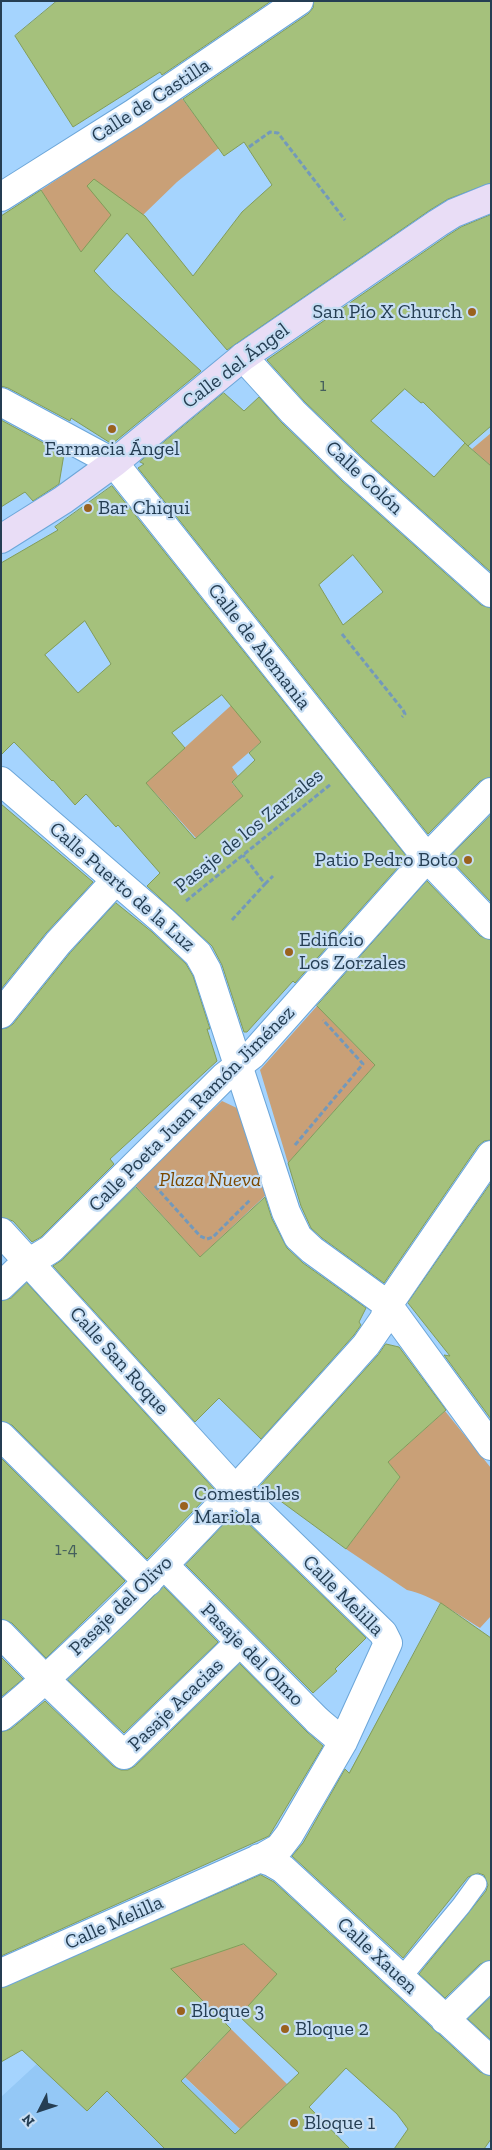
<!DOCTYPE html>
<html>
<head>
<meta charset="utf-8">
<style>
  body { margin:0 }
  #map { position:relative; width:492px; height:2150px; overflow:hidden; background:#a5d4fe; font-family:"Zilla Slab",serif }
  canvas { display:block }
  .frame { position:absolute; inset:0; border:2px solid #253e53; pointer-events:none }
  .north { position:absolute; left:15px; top:2085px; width:50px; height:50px; -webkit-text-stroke:4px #c7def4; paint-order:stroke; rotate:229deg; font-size:14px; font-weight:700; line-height:20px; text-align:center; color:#253e53 }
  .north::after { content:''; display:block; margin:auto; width:18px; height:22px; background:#253e53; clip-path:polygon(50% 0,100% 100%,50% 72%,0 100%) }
</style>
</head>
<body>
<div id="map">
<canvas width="492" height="2150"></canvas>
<div class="frame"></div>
<div class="north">N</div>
</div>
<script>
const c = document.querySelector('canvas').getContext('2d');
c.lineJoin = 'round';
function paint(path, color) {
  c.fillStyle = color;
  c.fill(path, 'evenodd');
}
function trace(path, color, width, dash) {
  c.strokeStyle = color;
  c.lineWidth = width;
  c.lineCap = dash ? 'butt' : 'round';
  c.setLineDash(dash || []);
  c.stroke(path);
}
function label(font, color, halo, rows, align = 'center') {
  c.font = font + ' "Zilla Slab",serif';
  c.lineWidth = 4.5;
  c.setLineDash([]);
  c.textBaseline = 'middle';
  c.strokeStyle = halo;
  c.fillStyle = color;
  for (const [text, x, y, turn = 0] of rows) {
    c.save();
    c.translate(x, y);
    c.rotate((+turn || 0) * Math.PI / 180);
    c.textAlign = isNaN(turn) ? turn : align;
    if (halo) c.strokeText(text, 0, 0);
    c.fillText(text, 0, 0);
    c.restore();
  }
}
const built = new Path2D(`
  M105 2001 152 2047 261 2149H1V2097Z`);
const green = new Path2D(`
  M181 97 219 148 177 182 143 215 81 252 41 190Z
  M491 433V466L472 449Z
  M259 680 261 742 232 767 238 776 232 783 243 796 196 838 146 783Z
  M317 1006 375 1065 288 1163 260 1070Z
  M222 1101 239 1109 267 1194 200 1257 134 1184Z
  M445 1411 491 1468V1616L480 1628C457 1614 434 1596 407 1590L346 1549 400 1477 388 1462Z
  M244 1944 298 1993 289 2002 269 1983 239 2016 235 2014 226 2024 168 1967Z
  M231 2029 287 2084 255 2115 270 2131 257 2145 170 2063 200 2062Z`);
const building = new Path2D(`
  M57 1H271L162 75 160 72 73 127 15 36Z
  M314 1H491V183L448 199 430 210 227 350 127 233 94 271 112 290 201 371 112 444 71 418 70 421 8 388 1 386V216L41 190 81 252 111 215 87 186 94 179 145 216 193 276 242 212 272 185 244 142 224 156 183 99 308 14 313 8Z
  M491 215V426L468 446 491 466V572L363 458 304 401 267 360 447 236 461 227ZM405 389 421 403 423 402 468 446 465 443 434 477 371 421Z
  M224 393 244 411 259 397 282 423 342 481 481 605 491 608V777L480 781 428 834 138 468 144 464 140 462ZM353 555 383 592 343 625 319 585Z
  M1 420 64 454 59 484 33 501 25 492 1 507Z
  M112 486 407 857 295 983 293 981 247 1032H244L222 965 212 946 147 886 160 873 118 825 116 827 86 794 75 805 53 780 52 781 14 742 1 755V563L58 530 55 527ZM85 621 111 664 78 693 45 655ZM222 695 261 742 249 753 255 760 232 782 243 796 195 839 146 783 185 748 172 733Z
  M1 804 93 882 46 933 1 989Z
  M491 815V902L449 858Z
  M427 881 480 936 491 940V1140L484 1141 478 1146 384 1283 322 1238 311 1228 301 1206 288 1163 375 1065 317 1006Z
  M116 903 152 932 186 964 193 976 210 1029H207L217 1061 110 1159 114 1164 41 1237 32 1242 13 1221 1 1217V1029L7 1028 13 1024 70 953Z
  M491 1183V1419L444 1355 450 1356 408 1303Z
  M136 1187 200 1257 265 1197 272 1219 287 1248 303 1263 366 1308 359 1322 361 1325 354 1335 261 1439 219 1398 195 1422 53 1266 62 1260Z
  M27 1283 214 1489 147 1559 12 1425 1 1421V1301L11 1298Z
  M386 1344 399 1347 446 1410 388 1462 400 1477 346 1549 260 1486 378 1355Z
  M1 1458 125 1581 46 1658 12 1623 1 1619Z
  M236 1512 366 1638 335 1669 337 1671 313 1693 186 1565Z
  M164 1587 218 1642 124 1733 68 1680Z
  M441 1603 491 1638V1960L480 1964 445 1998 419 1974 486 1891 488 1885 484 1875 478 1873 468 1877 403 1958 292 1856 303 1843 345 1769 349 1773Z
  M1 1657 23 1679 1 1697Z
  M240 1664 307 1732 323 1746 269 1836 1 1956V1732L11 1729 45 1701 113 1766 121 1770H128L135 1766Z
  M261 1875 274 1882 480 2072 491 2076V2139L484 2149H394L408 2129 397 2114 346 2068 309 2107 350 2149H165L107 2091 87 2111 22 2050 1 2062V1988ZM244 1944 277 1974 239 2016 299 2073 235 2134 181 2081 231 2029 171 1969Z
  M491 1997V2040L468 2019Z`);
const path = new Path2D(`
  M249 147 270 132 278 133 345 220
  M342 634 403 710 405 714 402 717
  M265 884 273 876
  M186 901 331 784
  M232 920 265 884 243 855
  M295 1145 363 1064 323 1020
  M155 1186 200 1236 207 1239 213 1237 250 1200`);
const service = new Path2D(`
  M401 1978 461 1906 477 1884`);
const pedestrian = new Path2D(`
  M1 1436 148 1582
  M164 1565 318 1721
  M46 1680 124 1755 240 1642`);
const minor = new Path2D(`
  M1 197 134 113 299 1
  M1 1014 58 943 115 881
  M1 1232 236 1490 383 1633 388 1643 343 1742 289 1835 279 1848 265 1856 1 1973
  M1 1286 20 1268 51 1249 225 1076 252 1055 427 858 491 792
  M1 1634 46 1680
  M318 1721 343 1742
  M259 1858 271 1862 283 1869 491 2061
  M445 2020 491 1975`);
const tertiary = new Path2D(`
  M243 357 293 412 352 469 491 593
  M1 402 114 463 427 858 491 925
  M1 781 162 920 198 954 207 970 286 1212 298 1237 312 1250 388 1305 491 1446
  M1 1717C37 1689 69 1657 102 1626 195 1537 280 1441 366 1345L384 1319 388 1305 491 1155`);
const secondary = new Path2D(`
  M1 539 63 500 114 463 243 357 438 223 454 213 491 198`);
const markers = [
  [472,312,5,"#9a621e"],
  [112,429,5,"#9a621e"],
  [88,508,5,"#9a621e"],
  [468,860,5,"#9a621e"],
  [289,952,5,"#9a621e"],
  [184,1506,5,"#9a621e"],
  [181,2011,5,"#9a621e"],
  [285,2029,5,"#9a621e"],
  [294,2123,5,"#9a621e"]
];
const numberNames = [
  ["1",323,386],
  ["1-4",66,1550]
];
const streetNames = [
  ["Calle de Castilla",151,101,-33],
  ["Calle del Ángel",236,366,-37],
  ["Calle Colón",364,478,43],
  ["Calle de Alemania",259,647,52],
  ["Pasaje de los Zarzales",249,831,-39],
  ["Calle Puerto de la Luz",122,887,41],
  ["Calle Poeta Juan Ramón Jiménez",192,1109,-45],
  ["Calle San Roque",119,1361,48],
  ["Calle Melilla",343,1596,45],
  ["Pasaje del Olivo",121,1606,-44],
  ["Pasaje del Olmo",252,1655,45],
  ["Pasaje Acacias",176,1705,-44],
  ["Calle Melilla",114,1923,-24],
  ["Calle Xauen",377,1956,43]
];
const poiNames = [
  ["San Pío X Church",462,312,"right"],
  ["Farmacia Ángel",112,449,"center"],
  ["Bar Chiqui",98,508],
  ["Patio Pedro Boto",458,860,"right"],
  ["Edificio",299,940],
  ["Los Zorzales",299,963],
  ["Comestibles",194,1494],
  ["Mariola",194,1517],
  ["Bloque 3",191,2011],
  ["Bloque 2",295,2029],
  ["Bloque 1",304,2123]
];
const parkNames = [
  ["Plaza Nueva",210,1180]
];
paint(built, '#94c8f6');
paint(green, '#c9a077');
paint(building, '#a5c17c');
trace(building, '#829c59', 1);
trace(service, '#6ca6d9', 21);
trace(pedestrian, '#6ca6d9', 30);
trace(minor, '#6ca6d9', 30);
trace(tertiary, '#6ca6d9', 30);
trace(secondary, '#6ca6d9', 30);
trace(path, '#7399bb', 3, [5, 2.5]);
trace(service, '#fff', 19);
trace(pedestrian, '#fff', 28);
trace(minor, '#fff', 28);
trace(tertiary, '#fff', 28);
trace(secondary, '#e9ddf6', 28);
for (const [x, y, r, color] of markers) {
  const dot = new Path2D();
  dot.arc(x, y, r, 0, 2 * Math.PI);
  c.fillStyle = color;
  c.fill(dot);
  trace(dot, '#c7def4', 2);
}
label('18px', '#455f5d', null, numberNames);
label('20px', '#253e53', '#c7def4', streetNames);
label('20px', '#253e53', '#c7def4', poiNames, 'left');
label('italic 20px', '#7c4900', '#c7def4', parkNames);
</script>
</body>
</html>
